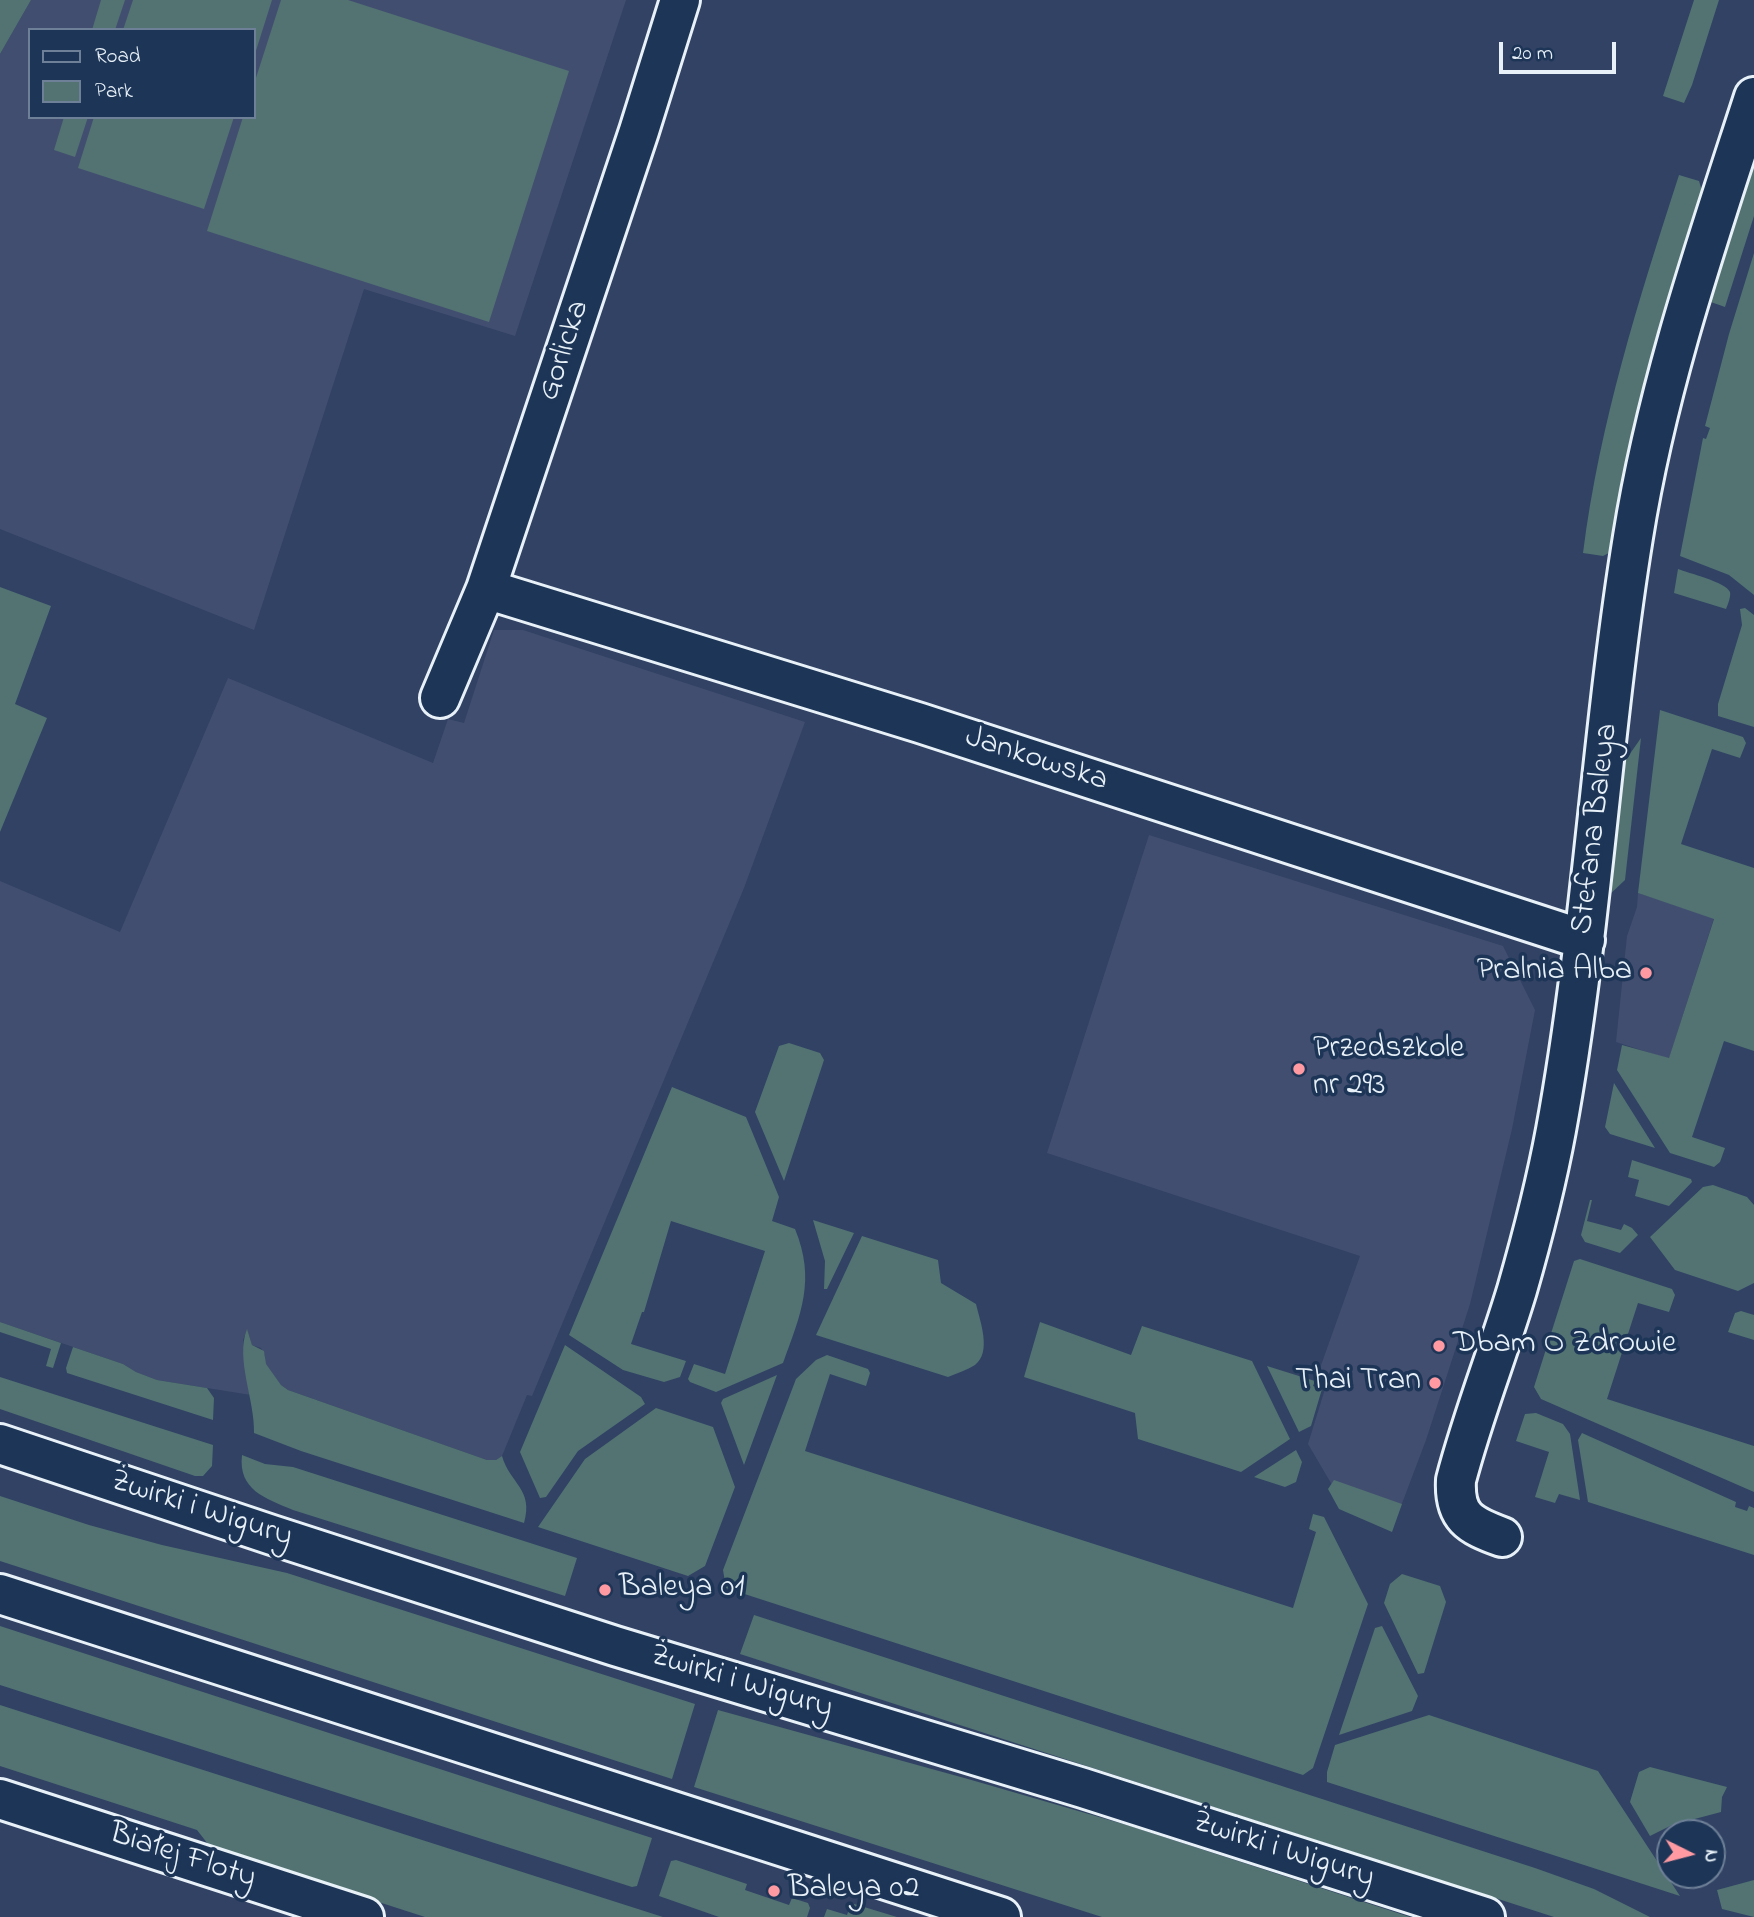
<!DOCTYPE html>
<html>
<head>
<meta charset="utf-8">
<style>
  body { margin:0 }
  #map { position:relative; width:1754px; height:1917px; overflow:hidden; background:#314264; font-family:"Indie Flower",sans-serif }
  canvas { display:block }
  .legend { position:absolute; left:28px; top:28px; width:228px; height:91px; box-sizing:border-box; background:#1d3557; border:2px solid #6e8097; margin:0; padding:9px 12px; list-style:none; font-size:21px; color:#e8f1f8 }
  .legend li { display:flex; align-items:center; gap:14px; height:35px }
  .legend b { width:35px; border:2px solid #6e8097 }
  .north { position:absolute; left:1656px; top:1819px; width:70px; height:70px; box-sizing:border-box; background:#1d3557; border:2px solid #6e8097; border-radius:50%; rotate:96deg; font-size:19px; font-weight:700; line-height:28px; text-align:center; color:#e8f1f8 }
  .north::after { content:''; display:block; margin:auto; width:24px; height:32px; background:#ff9aa2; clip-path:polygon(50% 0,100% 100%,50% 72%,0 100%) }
  .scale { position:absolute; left:1499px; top:42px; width:117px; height:32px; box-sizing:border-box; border:4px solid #e8f1f8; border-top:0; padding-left:9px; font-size:21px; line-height:24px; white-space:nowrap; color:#e8f1f8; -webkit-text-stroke:5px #1d3557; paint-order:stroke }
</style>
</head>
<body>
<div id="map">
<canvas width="1754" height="1917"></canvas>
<ul class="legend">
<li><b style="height:9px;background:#1d3557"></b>Road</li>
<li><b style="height:19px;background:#527372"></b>Park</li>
</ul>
<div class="north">N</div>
<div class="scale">20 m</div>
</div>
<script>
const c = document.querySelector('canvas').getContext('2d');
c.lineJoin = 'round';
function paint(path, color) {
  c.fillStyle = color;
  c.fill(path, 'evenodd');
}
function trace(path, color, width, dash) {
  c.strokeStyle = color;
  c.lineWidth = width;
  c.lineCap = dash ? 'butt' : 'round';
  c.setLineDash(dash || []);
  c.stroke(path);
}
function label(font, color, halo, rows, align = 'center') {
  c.font = font + ' "Indie Flower",sans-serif';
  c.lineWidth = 7;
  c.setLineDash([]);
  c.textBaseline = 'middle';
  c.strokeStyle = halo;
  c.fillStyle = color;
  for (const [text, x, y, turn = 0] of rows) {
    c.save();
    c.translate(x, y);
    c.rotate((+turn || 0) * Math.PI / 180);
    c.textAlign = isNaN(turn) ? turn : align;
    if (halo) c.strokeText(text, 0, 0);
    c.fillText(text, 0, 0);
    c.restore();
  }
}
const built = new Path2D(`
  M31 0H626L515 336 364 289 254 630 0 529V54ZM30 30H254V117H30Z
  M494 630H523L805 722 744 888 532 1396 527 1395 502 1456 496 1460H487L288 1390 281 1385 265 1364V1355L261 1348 252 1345 247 1330 243 1340 251 1395 157 1380 136 1372 123 1364 0 1322V881L120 932 228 678 433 763 448 719 464 723Z
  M1149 835 1503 946 1535 1010 1512 1129 1470 1304 1426 1440 1398 1514 1335 1490 1308 1444 1325 1389 1314 1385 1360 1256 1047 1153Z
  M1638 893 1714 918 1669 1059 1616 1042 1627 936 1637 907Z`);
const green = new Path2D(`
  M0 0H31L0 54Z
  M101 0H125L115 30H92Z
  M133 0H272L254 57V30H123Z
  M281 0H348L569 71 489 322 207 231 243 117H254V84Z
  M1694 0H1719L1692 85 1684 103 1663 96Z
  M64 117H88L75 157 54 150Z
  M94 117H234L204 209 78 168Z
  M1751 163 1754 164V216L1725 307 1708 301Z
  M1679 175 1699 181 1703 194 1611 552 1603 556 1583 553C1600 421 1638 302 1679 175Z
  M1754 253V595L1729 575 1680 556 1703 438 1706 439 1710 428 1705 426 1729 334Z
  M1678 569C1688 573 1726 582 1730 592 1731 597 1728 604 1726 609L1674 593Z
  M0 587 51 606 15 704 47 718 0 832Z
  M1745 608 1754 615V727L1718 716V704L1742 625 1740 609Z
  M1660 710 1743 737 1746 743 1740 758 1712 749 1681 844 1754 868V1051L1724 1041 1692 1137 1725 1148 1720 1162 1714 1167 1670 1153 1617 1070 1622 1045 1669 1058 1714 919 1638 893Z
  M1641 738 1625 880 1607 897 1622 765Z
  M789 1043 820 1053 824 1060 784 1181 755 1112 779 1046Z
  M1614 1083 1655 1148 1610 1134 1605 1127Z
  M672 1087 746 1117 779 1197 772 1221 795 1229C816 1280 801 1314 783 1363L716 1392 690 1382 688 1379 694 1364 725 1374 765 1251 671 1221 644 1312H642L631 1344 686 1361 680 1377 664 1382 623 1370 569 1335Z
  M1632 1160 1691 1179 1692 1182 1669 1206 1635 1196 1639 1180 1628 1177Z
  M1713 1185 1747 1197 1754 1205V1283L1738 1291 1675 1270 1650 1237 1703 1187Z
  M1590 1200H1592L1587 1221 1621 1230 1624 1224 1632 1228 1638 1235 1620 1253 1585 1242 1581 1235Z
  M813 1220 854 1233 827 1289H824L825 1261Z
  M862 1236 938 1260 941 1283 976 1304C980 1321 992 1352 975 1365 967 1370 957 1373 948 1377L816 1335Z
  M1580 1259 1672 1289 1675 1295 1669 1312 1638 1303 1607 1399 1754 1446V1492L1541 1399 1534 1387 1574 1261Z
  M1741 1311 1754 1315V1340L1728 1332 1735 1313Z
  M0 1322 61 1343 53 1368 46 1366 51 1349 0 1332Z
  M1040 1322 1131 1355 1142 1326 1252 1361 1290 1439 1241 1472 1138 1439 1135 1413 1024 1377Z
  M247 1329 252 1345 264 1351 266 1364 281 1385 288 1390 487 1460H496L502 1456C510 1484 534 1489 524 1523L301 1451 254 1433C255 1400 235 1359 247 1329Z
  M565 1345 641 1397 645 1404 578 1451 546 1497 540 1498 520 1452Z
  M73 1347 123 1364 136 1372 157 1380 207 1388 214 1398 213 1420 67 1373 66 1368Z
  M827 1355 868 1369 870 1373 866 1386 830 1374 805 1451 1293 1608 1316 1532 1309 1529 1313 1514 1324 1517 1368 1604 1313 1768 1303 1775 726 1588 723 1570 796 1379 816 1360Z
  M1267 1366 1315 1381 1313 1386 1322 1389 1311 1426 1299 1432Z
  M777 1375 744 1465 721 1403 723 1399Z
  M0 1377 213 1445 212 1466 203 1476H195L0 1409Z
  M656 1408 713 1427 735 1487 705 1566 688 1576 538 1527 585 1459Z
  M1536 1413 1563 1424 1570 1434 1580 1500 1559 1494 1555 1503 1535 1497 1549 1452 1516 1441 1525 1414Z
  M1582 1433 1736 1502 1735 1507 1747 1511 1749 1506 1754 1508V1555L1588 1502 1578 1440Z
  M1296 1450 1302 1462 1296 1482 1285 1487 1254 1477Z
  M242 1455 265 1464 293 1467 577 1558 565 1596 293 1510C265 1498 238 1490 242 1455Z
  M1334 1480 1402 1504 1392 1532 1339 1509 1328 1489Z
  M0 1496 89 1525 162 1545 287 1573 695 1704 672 1779 0 1561Z
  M1402 1574 1440 1586 1446 1602 1424 1673 1418 1674 1384 1603 1390 1584Z
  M754 1615 1535 1868 1594 1889 1650 1917H1554L740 1654Z
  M0 1626 652 1838 637 1886 632 1887 0 1685Z
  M1382 1626 1418 1696 1412 1711 1339 1735 1375 1628Z
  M0 1705 663 1917H425L211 1848 197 1830 0 1766Z
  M718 1710 968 1779 1130 1826 1410 1917H1102L694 1787Z
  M1429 1715 1598 1771 1680 1896 1327 1782V1772L1335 1745Z
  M1650 1767 1727 1787 1722 1797 1721 1812 1672 1825 1650 1836 1630 1802 1639 1772Z
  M676 1860 747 1884 745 1890 789 1905 792 1898 808 1903 810 1908 807 1917H719L659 1896 671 1861Z
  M1754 1880V1917L1722 1909 1717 1890Z
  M851 1903 897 1917H824L827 1909 847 1915Z`);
const minor = new Path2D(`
  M486 589 920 723 1585 940
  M440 698 486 589 639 131 680 0
  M1502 1537C1469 1525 1454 1517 1456 1480 1473 1415 1498 1353 1517 1290 1532 1238 1546 1184 1556 1130 1592 934 1601 734 1633 537 1657 386 1707 242 1754 97
  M0 1799 364 1917`);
const major = new Path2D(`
  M0 1444 272 1535 615 1646 1083 1788 1485 1917
  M0 1594 1001 1917`);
const markers = [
  [1646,973,7,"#ff9aa2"],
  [1299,1069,7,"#ff9aa2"],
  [1439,1346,7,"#ff9aa2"],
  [1435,1383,7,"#ff9aa2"],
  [605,1590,7,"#ff9aa2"],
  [774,1891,7,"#ff9aa2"]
];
const streetNames = [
  ["Gorlicka",566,351,-72],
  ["Jankowska",1036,761,18],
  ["Stefana Baleya",1597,829,-83],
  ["Żwirki i Wigury",201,1511,18],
  ["Żwirki i Wigury",741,1684,17],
  ["Żwirki i Wigury",1283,1852,18],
  ["Białej Floty",182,1858,18]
];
const poiNames = [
  ["Pralnia Alba",1632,973,"right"],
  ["Przedszkole",1313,1051],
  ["nr 293",1313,1088],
  ["Dbam O Zdrowie",1453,1346],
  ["Thai Tran",1421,1383,"right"],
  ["Baleya 01",619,1590],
  ["Baleya 02",788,1891]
];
paint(built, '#424e70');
paint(green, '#527372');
trace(minor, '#e8f1f8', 44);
trace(major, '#e8f1f8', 44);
trace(minor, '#1d3557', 38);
trace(major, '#1d3557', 38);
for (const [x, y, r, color] of markers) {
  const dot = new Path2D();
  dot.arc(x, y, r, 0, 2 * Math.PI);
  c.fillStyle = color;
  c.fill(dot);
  trace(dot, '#1d3557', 2.5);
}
label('32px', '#e8f1f8', '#1d3557', streetNames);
label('32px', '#e8f1f8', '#1d3557', poiNames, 'left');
</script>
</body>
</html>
